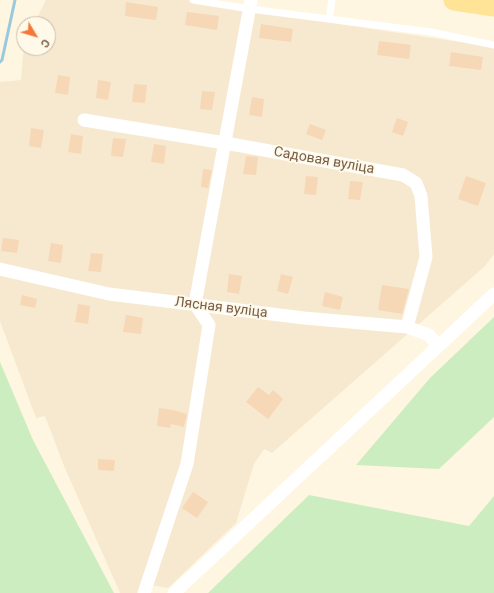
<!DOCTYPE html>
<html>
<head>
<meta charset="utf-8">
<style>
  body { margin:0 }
  #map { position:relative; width:494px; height:593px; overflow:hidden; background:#fef6e1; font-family:Roboto,sans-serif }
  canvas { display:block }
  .north { position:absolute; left:16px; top:16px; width:40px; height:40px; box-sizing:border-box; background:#fff9ea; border:1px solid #c9bba8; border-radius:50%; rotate:128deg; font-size:11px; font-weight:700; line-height:16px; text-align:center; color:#785d46 }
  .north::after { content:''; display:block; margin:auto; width:14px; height:18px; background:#f3793b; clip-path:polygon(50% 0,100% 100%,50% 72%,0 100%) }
</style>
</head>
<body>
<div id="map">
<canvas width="494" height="593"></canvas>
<div class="north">С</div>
</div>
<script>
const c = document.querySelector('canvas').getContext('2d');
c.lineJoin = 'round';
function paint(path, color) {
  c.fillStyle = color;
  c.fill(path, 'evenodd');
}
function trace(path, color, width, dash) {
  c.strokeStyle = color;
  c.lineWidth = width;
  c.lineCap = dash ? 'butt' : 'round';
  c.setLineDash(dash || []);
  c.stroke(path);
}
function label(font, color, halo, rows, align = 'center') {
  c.font = font + ' Roboto,sans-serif';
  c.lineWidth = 3.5;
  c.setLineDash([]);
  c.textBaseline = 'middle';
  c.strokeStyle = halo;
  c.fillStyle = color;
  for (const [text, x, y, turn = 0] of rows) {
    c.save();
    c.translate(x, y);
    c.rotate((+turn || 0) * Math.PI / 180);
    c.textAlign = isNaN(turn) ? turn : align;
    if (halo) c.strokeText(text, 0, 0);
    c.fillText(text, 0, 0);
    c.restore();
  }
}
const residential = new Path2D(`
  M46 0H191L325 22 494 47V254L485 266 272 453 264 449 254 464 236 523 168 588 143 584 138 593H120L64 466 45 416 36 418 0 321V82L21 80 24 43V48H48V24H34Z`);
const green = new Path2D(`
  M494 317V417L439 469 356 465 430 378Z
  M0 362 33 440 114 593H0Z
  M309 495 469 526 494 496V593H208Z`);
const stream = new Path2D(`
  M0 62 2 60 15 0`);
const building = new Path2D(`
  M126 2 158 7 156 20 125 16Z
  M187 12 219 16 217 30 185 25Z
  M261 24 293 29 291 42 259 38Z
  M379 41 411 45 409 59 377 55Z
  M451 52 483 57 481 70 449 66Z
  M58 75 70 77 68 95 55 93Z
  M98 80 111 82 108 100 96 98Z
  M134 84 147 85 145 103 132 102Z
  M202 91 215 92 212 110 200 109Z
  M252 97 264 99 262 117 249 115Z
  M397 118 408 122 403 136 392 132Z
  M310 124 326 130 322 140 306 134Z
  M31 128 44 130 41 148 29 146Z
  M71 134 83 136 81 154 68 152Z
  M113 138 126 139 123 157 111 156Z
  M154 144 166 146 164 164 151 162Z
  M246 156 258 157 256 175 243 174Z
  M203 169 212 170 208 188 201 187Z
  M306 176 318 177 316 195 304 194Z
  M466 176 486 183 478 206 458 199Z
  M350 181 363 182 360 200 348 199Z
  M3 238 19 240 17 253 1 251Z
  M51 243 63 245 61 263 48 261Z
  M91 253 103 254 101 272 88 271Z
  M229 274 242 276 239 294 227 292Z
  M281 274 293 277 288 294 277 291Z
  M382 285 409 289 402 314 378 310Z
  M325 292 343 297 340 310 322 306Z
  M22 295 37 299 35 308 20 305Z
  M78 304 90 306 88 324 75 322Z
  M126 315 143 318 141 334 123 332Z
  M258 387 269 395 273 390 283 399 268 419 246 402Z
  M159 408 173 410 187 414 184 427 171 424 170 428 157 426Z
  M98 459 115 460 114 471 98 470Z
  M193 492 208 502 197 518 182 508Z`);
const lane = new Path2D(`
  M193 0 250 9 431 32 494 45
  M329 19 332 0`);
const street = new Path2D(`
  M84 120 225 143 403 175 416 183 421 196 426 257 407 327
  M0 269 109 294 304 318 407 327 429 335 438 346
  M144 593 187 464 209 325 195 304 251 0
  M174 593 494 294`);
const primary = new Path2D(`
  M454 0 494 6`);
const streetNames = [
  ["Садовая вуліца",324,161,10],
  ["Лясная вуліца",221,308,7]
];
paint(residential, '#f7e9cf');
paint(green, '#ccedbf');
trace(stream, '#99cadc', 3);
paint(building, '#f6d7b6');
trace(lane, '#fff', 7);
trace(street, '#fff', 13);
trace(primary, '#ffe498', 21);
label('14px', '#785d46', '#fff9ea', streetNames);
</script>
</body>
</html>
